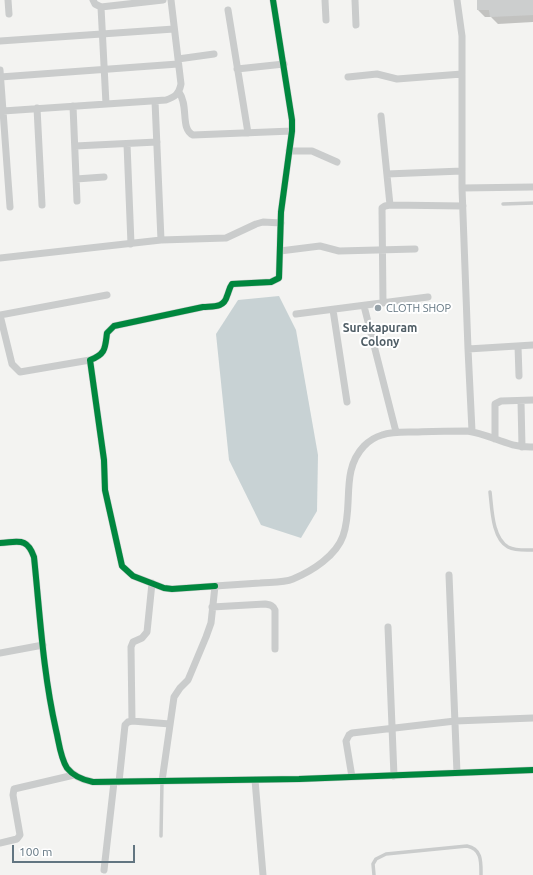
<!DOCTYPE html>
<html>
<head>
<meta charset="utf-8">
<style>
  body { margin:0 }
  #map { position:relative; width:533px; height:875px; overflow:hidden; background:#f3f3f1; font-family:Ubuntu,sans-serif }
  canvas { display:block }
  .scale { position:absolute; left:12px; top:845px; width:123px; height:18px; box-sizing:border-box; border:2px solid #627581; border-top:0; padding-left:5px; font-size:12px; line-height:14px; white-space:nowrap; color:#627581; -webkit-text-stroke:3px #fff; paint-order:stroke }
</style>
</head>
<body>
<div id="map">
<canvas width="533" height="875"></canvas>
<div class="scale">100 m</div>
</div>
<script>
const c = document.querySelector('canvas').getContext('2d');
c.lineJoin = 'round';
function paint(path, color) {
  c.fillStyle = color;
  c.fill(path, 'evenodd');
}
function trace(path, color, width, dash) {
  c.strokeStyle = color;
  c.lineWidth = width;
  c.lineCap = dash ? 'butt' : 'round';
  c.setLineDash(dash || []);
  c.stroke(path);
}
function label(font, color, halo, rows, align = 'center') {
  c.font = font + ' Ubuntu,sans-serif';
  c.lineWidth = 4;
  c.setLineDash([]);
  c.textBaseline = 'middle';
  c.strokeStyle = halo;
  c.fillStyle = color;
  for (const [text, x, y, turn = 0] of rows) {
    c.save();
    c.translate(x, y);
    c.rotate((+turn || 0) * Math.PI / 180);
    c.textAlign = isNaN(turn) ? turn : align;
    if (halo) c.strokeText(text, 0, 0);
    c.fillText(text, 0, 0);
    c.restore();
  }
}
const water = new Path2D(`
  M279 296 296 330 318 455 317 511 301 538 261 525 229 460 216 334 238 300Z`);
const shadow = new Path2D(`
  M478 0H533V22L498 24 491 17H485L478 10Z`);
const building = new Path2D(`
  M477 0H533V15L490 17 489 10H477Z`);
const service = new Path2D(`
  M503 204 533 203
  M490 492C492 508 492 538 508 547 516 551 525 550 533 550
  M161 836 162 781
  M374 875 373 864 376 859 386 854 467 846C482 849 481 862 481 875`);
const minor = new Path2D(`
  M8 0 9 14
  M93 0 95 4 101 7 163 0
  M325 0 326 20
  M355 0 356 25
  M457 0 462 36V188L468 349 533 345
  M101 7 106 104
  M228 10 248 133
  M0 41 174 29
  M178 59 214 54
  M237 69 284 64
  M0 70 3 111
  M0 77 178 64
  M348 77 377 74 397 79 462 74
  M179 92C189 106 180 129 193 135L292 131
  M155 101 161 240
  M73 106 77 201
  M37 108 42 205
  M381 116 390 205
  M127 144 131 244
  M75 146 157 142
  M289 151H312L337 162
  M387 174 462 171
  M76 179 104 177
  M462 188 533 187
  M10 207 3 111 166 100C175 97 179 94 181 84L171 0
  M280 251 320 246 339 251 415 249
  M0 258 161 240 226 238 256 224 263 222 281 223
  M383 303 382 208 385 206 390 205 463 206
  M364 306 396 432
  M333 310 347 402
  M296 314 428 297
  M0 315 12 364 20 372 90 360
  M0 315 107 295
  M518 346 519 376
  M468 349 472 431
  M521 401 522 447
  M495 439V404L501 401 533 400
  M0 543C19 542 27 537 34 557 40 615 43 673 56 730 59 742 60 757 67 768 74 777 83 780 93 782L299 779 533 770
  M449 575 457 773
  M215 586 172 589 164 588 133 576 122 566 105 490 104 460 90 360C106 354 105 348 107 333L114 326 203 307C213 306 224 308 227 296 229 292 229 288 232 284L271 282 279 278 281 212 292 131V120L273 0
  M212 607 265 604C270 605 273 605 275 610V649
  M388 627 394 776
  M0 653 43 645
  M132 721 131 647 133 642 142 638 147 632 152 583
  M352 777 346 741 349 735 352 733 455 721 533 718
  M255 780 263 875
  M162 781 174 697 180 688 188 680 206 637 211 623 215 586C230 585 245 584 260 583 271 582 283 583 293 579 312 571 336 556 343 536 354 506 340 471 364 446 369 441 375 437 382 435 393 431 406 432 418 432 434 431 450 431 467 431 491 434 507 448 533 447
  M119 782 125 725 128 722 132 721 170 724
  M0 843 17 839 20 835 13 795 14 789 74 775
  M104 870 114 782`);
const cycleway = new Path2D(`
  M0 543C19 542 27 537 34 557 40 615 43 673 56 730 59 742 60 757 67 768 74 777 83 780 93 782L299 779 533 770
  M215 586 172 589 164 588 133 576 122 566 105 490 104 460 90 360C106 354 105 348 107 333L114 326 203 307C213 306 224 308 227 296 229 292 229 288 232 284L271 282 279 278 281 212 292 131V120L273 0`);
const markers = [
  [378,308,4,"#95a1a8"]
];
const poiNames = [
  ["CLOTH SHOP",386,308]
];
const neighbourhoodNames = [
  ["Surekapuram",380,328],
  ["Colony",380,342]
];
paint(water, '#c8d2d4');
paint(shadow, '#0003');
paint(building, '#cccece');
trace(service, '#cacccc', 3.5);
trace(minor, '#cacccc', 7);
trace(cycleway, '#00873e', 6);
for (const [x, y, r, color] of markers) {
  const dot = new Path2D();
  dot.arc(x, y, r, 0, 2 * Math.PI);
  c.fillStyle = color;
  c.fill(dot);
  trace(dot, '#fff', 1.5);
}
label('11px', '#627581', '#fff', poiNames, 'left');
label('bold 12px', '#505e66', '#fff', neighbourhoodNames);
</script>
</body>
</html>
